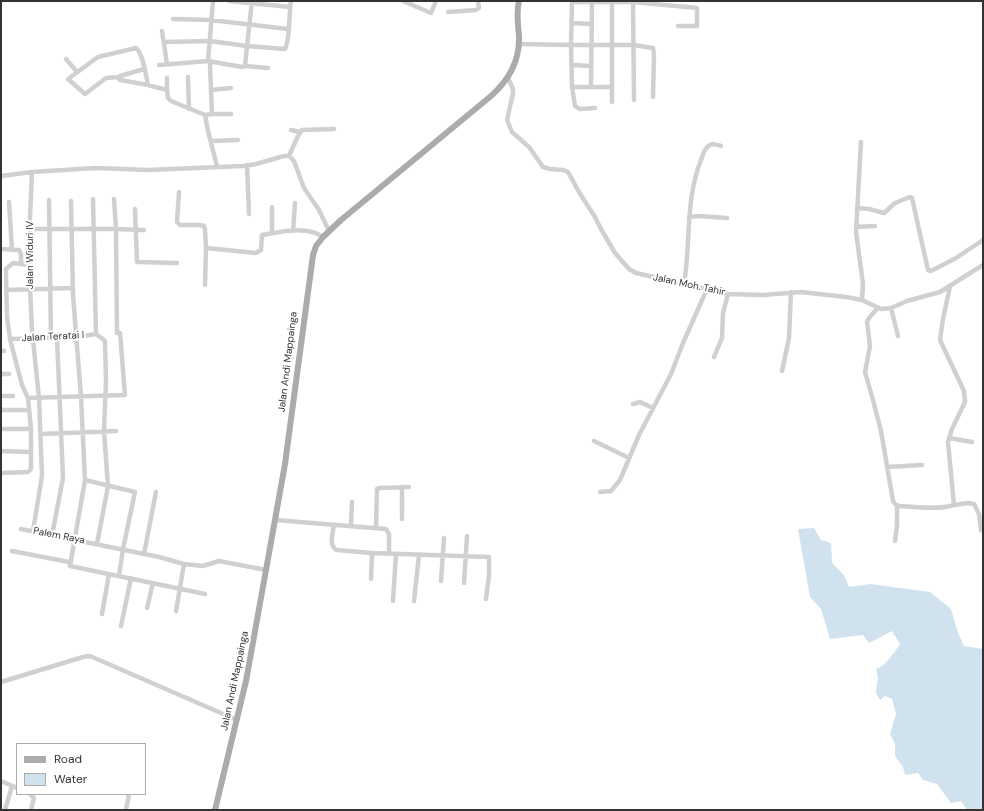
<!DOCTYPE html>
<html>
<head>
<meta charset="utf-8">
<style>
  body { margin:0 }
  #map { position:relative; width:984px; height:811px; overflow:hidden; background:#fff; font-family:"DM Sans",sans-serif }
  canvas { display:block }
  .frame { position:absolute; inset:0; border:2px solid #333; pointer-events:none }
  .legend { position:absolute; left:16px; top:743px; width:130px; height:52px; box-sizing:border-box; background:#fff; border:1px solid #adadad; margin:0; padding:5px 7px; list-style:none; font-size:12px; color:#333 }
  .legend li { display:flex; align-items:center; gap:8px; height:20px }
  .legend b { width:20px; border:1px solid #adadad }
</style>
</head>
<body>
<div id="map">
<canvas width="984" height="811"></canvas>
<div class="frame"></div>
<ul class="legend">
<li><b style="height:5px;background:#ababab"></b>Road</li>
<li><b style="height:11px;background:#cfe2ee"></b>Water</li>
</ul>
</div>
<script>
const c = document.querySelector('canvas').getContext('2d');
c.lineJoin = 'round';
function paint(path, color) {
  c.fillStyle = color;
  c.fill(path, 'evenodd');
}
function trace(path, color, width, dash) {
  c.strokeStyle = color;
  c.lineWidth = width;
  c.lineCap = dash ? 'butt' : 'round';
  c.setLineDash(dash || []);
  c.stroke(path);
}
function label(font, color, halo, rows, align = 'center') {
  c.font = font + ' "DM Sans",sans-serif';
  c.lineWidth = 4;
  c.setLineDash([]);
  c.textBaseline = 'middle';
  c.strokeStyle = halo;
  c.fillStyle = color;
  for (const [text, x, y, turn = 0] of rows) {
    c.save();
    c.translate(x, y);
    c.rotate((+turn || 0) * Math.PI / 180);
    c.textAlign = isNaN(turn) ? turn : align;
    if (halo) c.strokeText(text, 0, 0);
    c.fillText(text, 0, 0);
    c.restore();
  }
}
const water = new Path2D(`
  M814 528 821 540 831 543 832 563 844 575 849 587 871 584 930 592 951 609 958 633 964 646 983 649V810H967L961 801 951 803 937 784 923 780 918 773 905 775 903 767 895 756V744L890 734 896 714 892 699 885 696 880 700 876 693 878 677 876 669C886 665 894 653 900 644L892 631 869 643 863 635 830 639 821 609 810 597 798 529Z`);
const minor = new Path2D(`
  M229 1 290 7
  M403 1 431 13 436 1
  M633 2 697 8V26H678
  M448 12 476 10 479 8 478 1
  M173 19 211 20 288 29
  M572 23 591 24
  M162 31 167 64
  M164 42 210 41 247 46 252 1
  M519 44 571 45 572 2H633L634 100
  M66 59 77 72
  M208 61 213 1
  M159 65 208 61 242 67 245 66 247 46 285 49C290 41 289 12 291 1
  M572 65 591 66
  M245 66 268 68
  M144 69 120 76 119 79 120 80 148 85 167 90 168 98 171 101 205 115 208 131 217 166
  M119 77 106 78 85 94 68 79 98 57 136 48C143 53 146 76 148 85
  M188 77 189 109
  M167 78V90
  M508 78 513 89V93L507 120 512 132 529 147 543 167 550 169 563 170 568 172 579 192 595 217 601 229 615 253 629 269 636 273 728 294 763 295 801 292 846 297 862 300 881 309 891 308 907 301 940 292 983 265
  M572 87H591L592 3
  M591 87H612
  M211 90 231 88
  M612 102V1
  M595 108 580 109 575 106 572 87 571 45H634L653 48 654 54 653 97
  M212 114H231
  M205 115 212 114 210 65
  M291 130 300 132
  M211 141 238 140
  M861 142 856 232 863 284 862 300
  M289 156 297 138 302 130 334 129
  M247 165 249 214
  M32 172 29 238 30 289 32 330 39 398 42 476 33 531
  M1 176 32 172 95 168 148 170 243 166 256 164 284 156H289L294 161 304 188 319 210 329 231
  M179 192 177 222 180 225H199L204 226 205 229 206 248 256 253 261 250 262 235C281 232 306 225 323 237
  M93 199 96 334
  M114 199 116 229 144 230
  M49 200 51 338
  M71 201 73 295 81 397 85 480 135 492 123 549 119 576
  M9 202 12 250
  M272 207V233
  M857 208 869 209 884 213 895 203 910 197 912 198 928 270 931 271 956 258 983 240
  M135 209 137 262 177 263
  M689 217 698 216 727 218
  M856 227 875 226
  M293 231 295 203
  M1 249 19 250 21 254V264
  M684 284C691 242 685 200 701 160 703 155 704 148 710 145 713 143 718 145 721 146
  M205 285 206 248
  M7 290 73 288
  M891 308 898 336
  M877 309 869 318 867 322 870 346 865 372 873 400 881 431 893 501 895 504 899 506C915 507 938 510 954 505L948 442 952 429 965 402 964 391 940 340 943 319 950 286
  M96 334 104 340 105 342 106 380 104 431 108 486 97 544
  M10 339 76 337 96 334
  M1 351H4
  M714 357 722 338 723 313 728 294
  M782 371 789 338 791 292
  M1 374H9
  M1 396H13
  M28 398 125 395 120 333H117L116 229H29
  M633 404 640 402 653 408
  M1 410H29
  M1 429H31
  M41 434 116 431
  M949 438 972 442
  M594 441 629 458
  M1 451 30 452
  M887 467 922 465
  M1 473 28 472 31 469V429L28 398 22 385 10 339 7 317 6 275V269L13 263 29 265
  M85 480 70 566 205 594
  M600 492 611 491 620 480 639 435 671 374 683 343 707 289
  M954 505 968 503 974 504 979 514 981 530
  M402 519V487
  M275 520 386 529 389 534V554
  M334 525C333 533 328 546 337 550L372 553 489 557V576L486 599
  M351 526 352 502
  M376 528 377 489 380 488 409 487
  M21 529 159 557 184 564 203 566 219 561 266 570
  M52 535 63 478 57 337
  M895 541 897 525V505
  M12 551 69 562
  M144 554 156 492
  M371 579 372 553
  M441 581 444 538
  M464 583 467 536
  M393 601 396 554
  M414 601 419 555
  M147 608 153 583
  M176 611 184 564
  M102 614 109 574
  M121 626 131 578
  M1 682 83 657 90 656 237 720
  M1 781 17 788
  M30 794 34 798 31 810
  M5 810 12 786
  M126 810 129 794`);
const major = new Path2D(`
  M215 810 246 681 266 570 285 464 313 255 316 246 323 237 341 220 491 96C509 80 520 61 519 36 518 24 516 13 519 1`);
const streetNames = [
  ["Jalan Widuri IV",30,255,-90],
  ["Jalan Moh. Tahir",689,285,12],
  ["Jalan Teratai I",53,337,-3],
  ["Jalan Andi Mappainga",288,362,-83],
  ["Palem Raya",59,536,11],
  ["Jalan Andi Mappainga",235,681,-78]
];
paint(water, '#cfe2ee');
trace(minor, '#d0d0d0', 4.5);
trace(major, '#ababab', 6);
label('10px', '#333', '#fff', streetNames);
</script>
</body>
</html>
